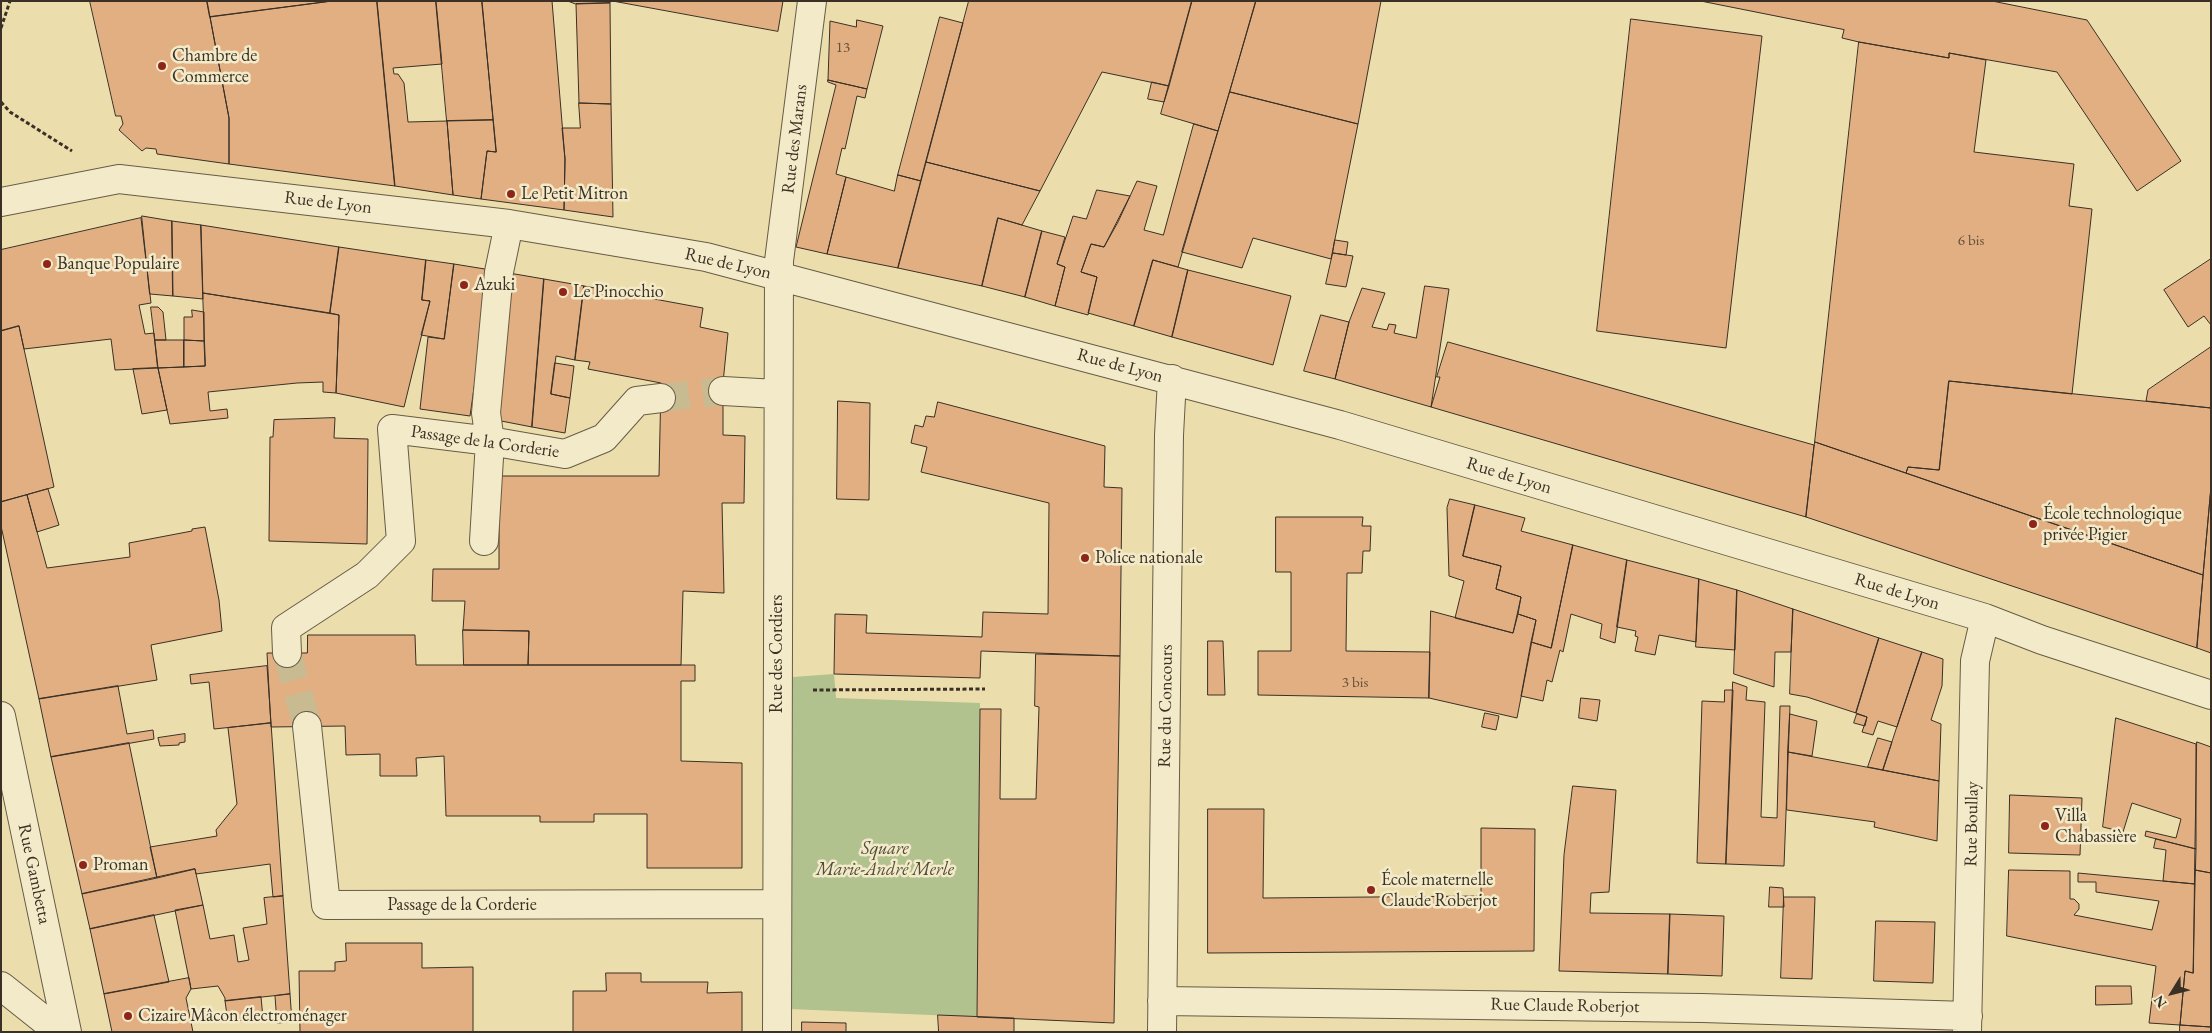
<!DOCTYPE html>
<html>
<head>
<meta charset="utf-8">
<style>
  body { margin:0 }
  #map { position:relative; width:2212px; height:1033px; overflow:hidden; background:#ecdeac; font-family:"EB Garamond",serif }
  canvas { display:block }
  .frame { position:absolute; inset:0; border:2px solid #3a3025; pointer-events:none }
  .north { position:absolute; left:2147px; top:968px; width:50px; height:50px; -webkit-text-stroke:4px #f3eac9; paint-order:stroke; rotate:234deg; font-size:14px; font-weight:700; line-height:20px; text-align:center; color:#3a3025 }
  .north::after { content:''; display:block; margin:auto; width:18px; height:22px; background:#3a3025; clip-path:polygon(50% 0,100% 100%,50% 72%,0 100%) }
</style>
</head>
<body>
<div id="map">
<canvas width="2212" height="1033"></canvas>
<div class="frame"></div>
<div class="north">N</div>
</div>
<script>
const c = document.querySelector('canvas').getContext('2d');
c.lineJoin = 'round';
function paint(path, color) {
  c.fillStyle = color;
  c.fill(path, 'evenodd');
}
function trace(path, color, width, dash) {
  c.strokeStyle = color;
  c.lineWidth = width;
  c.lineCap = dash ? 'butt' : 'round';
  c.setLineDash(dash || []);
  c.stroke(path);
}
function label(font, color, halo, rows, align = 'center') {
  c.font = font + ' "EB Garamond",serif';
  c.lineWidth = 5;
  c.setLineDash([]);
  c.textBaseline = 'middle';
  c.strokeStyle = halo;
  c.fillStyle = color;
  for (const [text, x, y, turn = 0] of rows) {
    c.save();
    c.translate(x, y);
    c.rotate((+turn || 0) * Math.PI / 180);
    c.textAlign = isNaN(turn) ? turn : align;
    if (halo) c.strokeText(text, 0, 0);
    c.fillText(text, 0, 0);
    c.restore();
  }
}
const green = new Path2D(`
  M834 674 836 698 980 703 977 1017 790 1009 793 677Z`);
const building = new Path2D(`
  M90 1H207L229 118V164L157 154 156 149 146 148 142 151 119 130 123 124 121 116H116Z
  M207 1H332L210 17Z
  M332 1H377L395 186 229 164V118L210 17Z
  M377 1H436L442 64 393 68 394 74H398L404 83 408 122 447 121 453 195 395 186Z
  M436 1H482L493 120 447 121Z
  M482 1H552L565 159 564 210 481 199 487 151 496 152Z
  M568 1H610V3L576 4Z
  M613 1H783L778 31Z
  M969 1H1192L1169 86 1102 72 1040 191 926 162Z
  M1192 1H1256L1218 131 1161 114Z
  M1256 1H1381L1358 124 1230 92Z
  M1701 1H1992L2087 20 2181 161 2137 191 2057 72 1949 53V58L1859 42 1842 38 1844 30Z
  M610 3 611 104 579 103 576 4Z
  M940 17 963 23 921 181 898 175Z
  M1631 19 1762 36 1726 348 1597 331Z
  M857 20 883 26 867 89 828 80 830 21 856 27Z
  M1859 42 1949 58V53L1986 60 1974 152 2074 164 2069 206 2092 209 2072 394 1949 381 1939 470 1908 467 1906 473 1815 442Z
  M828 80 867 89 865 98 857 96 845 149 842 148 836 174 846 177 827 254 796 247 836 85 828 82Z
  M1152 82 1169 86 1164 102 1148 99Z
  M1230 92 1358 124 1331 259 1253 238 1242 268 1182 252Z
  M579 103 611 104 613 217 564 210 565 159 562 128H580Z
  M493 120 496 152 487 151 481 199 453 195 447 121Z
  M1194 124 1218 131 1178 267 1153 260 1134 326 1088 313 1097 277 1081 272 1091 244 1104 247 1118 222 1137 181 1157 186 1144 230 1163 235Z
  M926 162 1040 191 1022 225 998 218 982 286 898 268Z
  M898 175 921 181 898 268 827 254 846 177 894 191Z
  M1097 190 1130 196 1104 247 1091 244 1081 272 1097 277 1088 315 1055 306 1065 267 1057 264 1073 216 1086 219Z
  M142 216 172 221 173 296 150 294Z
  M141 218 151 303 139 305 145 334 154 333 158 368 115 370 111 339 24 349 19 326 1 331V250Z
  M998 218 1042 231 1025 297 982 286Z
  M172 221 201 225 203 299 173 296Z
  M201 225 339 247 330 313 203 293Z
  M1042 231 1065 237 1057 264 1065 267 1055 306 1025 297Z
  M1335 240 1348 242 1346 255 1333 253Z
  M339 247 426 260 422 300 430 301 404 407 336 393 339 315 330 313Z
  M1333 253 1353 256 1346 287 1326 284Z
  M2211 259V325L2204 316 2188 327 2164 290Z
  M426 260 454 264 444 339 421 335 430 301 422 300Z
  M1153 260 1188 270 1172 337 1134 326Z
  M454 264 491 270 470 416 420 409 428 337 444 339Z
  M1188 270 1291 296 1273 365 1172 337Z
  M509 273 544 279 532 427 496 420Z
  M544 279 584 286 575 360 556 356 551 394 570 398 565 433 532 427Z
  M584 286 703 308 700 327 728 333 723 383V435L745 436 744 503H722L724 593 683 591 681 665H528L529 631 463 630 465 601H432L433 569H499V476H659L661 383 588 369 590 362 575 360Z
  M1425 286 1449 289 1431 407 1335 379 1349 322 1362 288 1385 293 1372 327 1387 330 1389 324 1396 325 1394 333 1416 338Z
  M203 293 339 315 336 393 323 392V382L297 383 208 392 210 411 227 409 228 418 170 424 158 368 205 366Z
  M151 307H158L163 312 166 340H155Z
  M192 310 204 312V341L184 340V317H192Z
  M1321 315 1349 322 1335 379 1304 371Z
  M19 326 54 487 1 502V331Z
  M155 340H184V367L158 368Z
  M184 340 204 341 205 366 184 367Z
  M1448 342 1814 445 1806 517 1431 407 1440 377H1437Z
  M2211 347V408L2146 401 2148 390Z
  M555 363 574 366 570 398 551 394Z
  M158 368 167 410 142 414 133 369Z
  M1949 381 2211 408V487L2203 575 1906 473 1908 467 1939 470Z
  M838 401 870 403 869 500 837 499Z
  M938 402 1105 446 1104 487 1122 488 1120 656 981 651 980 678 834 674 835 614 867 615 866 633 982 637 983 612 1048 614 1049 503 921 472 927 447 911 443 915 425 923 427 926 416 934 417Z
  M335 418 334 438 368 439 367 544 269 541 270 437H273L274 420Z
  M1815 442 2203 575 2197 648 1806 517Z
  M2211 487V653L2197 648Z
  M48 489 59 525 37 532 27 495Z
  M27 495 47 568 130 557 129 543 192 531V529L205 527 219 600 222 631 151 645 157 680 39 699 1 526V502Z
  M1450 499 1475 505 1463 556 1501 566 1496 589 1521 597 1513 633 1455 618 1464 581 1449 576 1447 508Z
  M1475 505 1525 518 1521 531 1573 545 1551 648 1531 642 1536 620 1518 614 1521 597 1496 589 1501 566 1463 556Z
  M1276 517H1363L1362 526H1371L1370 551H1363L1362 573H1347L1346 651 1430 652 1429 698 1258 695V651H1291V572H1276Z
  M1573 545 1627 560 1615 643 1600 638 1602 624 1571 614 1563 652 1560 650 1552 682 1547 680 1543 701 1521 696 1531 642 1551 648Z
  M1627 560 1699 579 1696 642 1659 635 1655 655 1635 651 1638 637 1635 636 1636 631 1617 627Z
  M1699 579 1737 590 1735 650 1696 647Z
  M1737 590 1793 609 1791 652H1775L1774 687 1734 674Z
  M1793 609 1879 638 1856 713 1807 697 1790 694Z
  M1431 611 1513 633 1518 614 1536 620 1517 718 1429 698Z
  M463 630 529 631 528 665H464Z
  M308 635H415L416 665H695V681H681V761L742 763V868H647V814H594V822H540V816H446L444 756 416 758 417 776H380V754L346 755 345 726 271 727 267 653H307Z
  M1879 638 1922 652 1897 727 1878 721 1873 735 1862 732 1867 717 1856 713Z
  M1208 641H1223L1225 695H1208Z
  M1922 652 1943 659 1942 686 1931 720 1941 724 1939 781 1883 770Z
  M1036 654 1120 656 1114 1023 977 1017 980 709H1001L1000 799H1036L1039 707 1035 706Z
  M267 666 271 723 214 729 209 682 191 684 190 675Z
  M1733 682 1747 687 1746 700 1765 702 1761 817 1777 818 1780 706H1790L1784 866 1726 864Z
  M118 686 127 734 153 730 154 739 51 757 39 699Z
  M1725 690H1733L1726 864 1697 863 1702 701 1724 702Z
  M1581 698 1600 700 1597 721 1579 718Z
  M1485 713 1499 716 1496 730 1482 727Z
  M1790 714 1817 721 1812 756 1788 752Z
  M1857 714 1867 717 1865 726 1854 723Z
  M2116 718 2196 744V849L2145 836 2146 831 2176 838 2181 819 2132 803 2123 832 2103 827Z
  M271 723 283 896 273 897 270 864 196 874 195 869 157 878 150 847 217 836 216 830 237 804 228 728Z
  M185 734V742L179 743V745L160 746 158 738Z
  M1878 738 1892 742 1883 770 1868 767Z
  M2197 742 2211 747V873L2195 870Z
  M129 743 157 878 82 894 51 757Z
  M1788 752 1939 781 1937 841 1874 827 1875 822 1787 810Z
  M1573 786 1616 790 1609 892 1591 893 1590 913 1670 914 1668 974 1559 971 1564 855Z
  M2010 795 2082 798 2080 855 2009 853Z
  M1208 809H1264L1263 898 1481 896V828L1535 829 1534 951 1208 953Z
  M2156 839 2196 849 2195 884 2163 881 2166 850 2154 848Z
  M195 869 203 905 90 929 82 894Z
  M2009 870 2070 871V899H2074L2079 904V909L2074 915 2152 930 2159 901 2096 892V882H2078V873L2195 884 2193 973 2185 971 2180 1025 2149 1023 2156 966 2007 936Z
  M2195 870 2211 873V1027L2180 1025 2185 971 2193 973Z
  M1770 887 1783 888 1784 907H1769Z
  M283 896 290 994 225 1001V998L218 986 191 989 175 910 203 905 210 939 234 935 238 962 249 960 243 928 267 924 264 898Z
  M1784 897H1815L1812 979 1781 978Z
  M1670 914 1724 916 1722 976 1668 974Z
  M154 915 169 982 104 994 90 929Z
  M1876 921 1935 922 1933 983 1874 981Z
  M346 943H422V968L473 967V1032H300L299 971H335V962L346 961Z
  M606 973H641V982H708L707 993 742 992V1032H573V991H606Z
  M189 978 191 989 186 998 193 1032H112L104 994Z
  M2096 986H2131L2132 1004 2096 1005Z
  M290 994 292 1022 277 1023 275 996Z
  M261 997 263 1018 228 1022 225 1001Z
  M938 1015 1014 1018V1032H939Z
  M802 1022 846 1023V1032H802Z
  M2180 1025 2211 1027V1032H2180Z`);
const minorTunnel = new Path2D(`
  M661 398 723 391
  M287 653 307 726`);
const path = new Path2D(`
  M1 28 10 1
  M1 102 10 112 72 151
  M813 690 985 689`);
const minor = new Path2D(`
  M1 202 119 179 509 224 706 257 1340 425 1985 618 2042 640 2211 695
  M723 391 777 394
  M484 541 490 441 486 413 499 272 509 224
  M287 653 286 628 367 575 401 541 392 429 490 441 565 454 604 438 637 401 661 398
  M1 716 67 1032
  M307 726 326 905 777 904
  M1 986 59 1032
  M1162 1001 1702 1008 1968 1016
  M777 1032 779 261 812 1
  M1162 1032 1169 435 1172 379
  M1967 1032 1975 661 1985 618`);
const markers = [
  [162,66,5,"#8f2418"],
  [511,194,5,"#8f2418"],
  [47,264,5,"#8f2418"],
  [464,285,5,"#8f2418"],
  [563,292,5,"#8f2418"],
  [2033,524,5,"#8f2418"],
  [1085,558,5,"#8f2418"],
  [2045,826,5,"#8f2418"],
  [83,865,5,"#8f2418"],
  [1371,890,5,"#8f2418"],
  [128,1016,5,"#8f2418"]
];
const numberNames = [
  ["13",843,48],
  ["6 bis",1971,241],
  ["3 bis",1355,683]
];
const poiNames = [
  ["Chambre de",172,56],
  ["Commerce",172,77],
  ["Le Petit Mitron",521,194],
  ["Banque Populaire",57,264],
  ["Azuki",474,285],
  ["Le Pinocchio",573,292],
  ["École technologique",2043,514],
  ["privée Pigier",2043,535],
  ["Police nationale",1095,558],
  ["Villa",2055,816],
  ["Chabassière",2055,837],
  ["Proman",93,865],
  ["École maternelle",1381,880],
  ["Claude Roberjot",1381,901],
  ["Cizaire Mâcon électroménager",138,1016]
];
const streetNames = [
  ["Rue des Marans",795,139,-83],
  ["Rue de Lyon",328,203,7],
  ["Rue de Lyon",728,264,13],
  ["Rue de Lyon",1120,366,15],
  ["Passage de la Corderie",485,442,8],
  ["Rue de Lyon",1509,476,17],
  ["Rue de Lyon",1897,592,17],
  ["Rue des Cordiers",777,654,-90],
  ["Rue du Concours",1166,706,-89],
  ["Rue Boullay",1972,824,-89],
  ["Rue Gambetta",34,874,78],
  ["Passage de la Corderie",462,905],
  ["Rue Claude Roberjot",1565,1006,1]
];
const parkNames = [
  ["Square",885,849],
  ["Marie-André Merle",885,870]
];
paint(green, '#b1c28e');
paint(building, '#e2af82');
trace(building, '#3a3025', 1);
trace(minorTunnel, '#c8bb91', 28, [28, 14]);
trace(minor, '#665c47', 30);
trace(path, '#3a3025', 3, [4, 2.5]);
trace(minor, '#f3eac9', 28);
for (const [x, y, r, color] of markers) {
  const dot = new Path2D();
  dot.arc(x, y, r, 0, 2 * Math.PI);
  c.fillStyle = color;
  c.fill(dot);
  trace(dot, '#f3eac9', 2);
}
label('15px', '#64503c', null, numberNames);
label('18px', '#3a3025', '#f3eac9', poiNames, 'left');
label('18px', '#3a3025', '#f3eac9', streetNames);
label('italic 18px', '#524d3a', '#f3eac9', parkNames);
</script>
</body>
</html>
